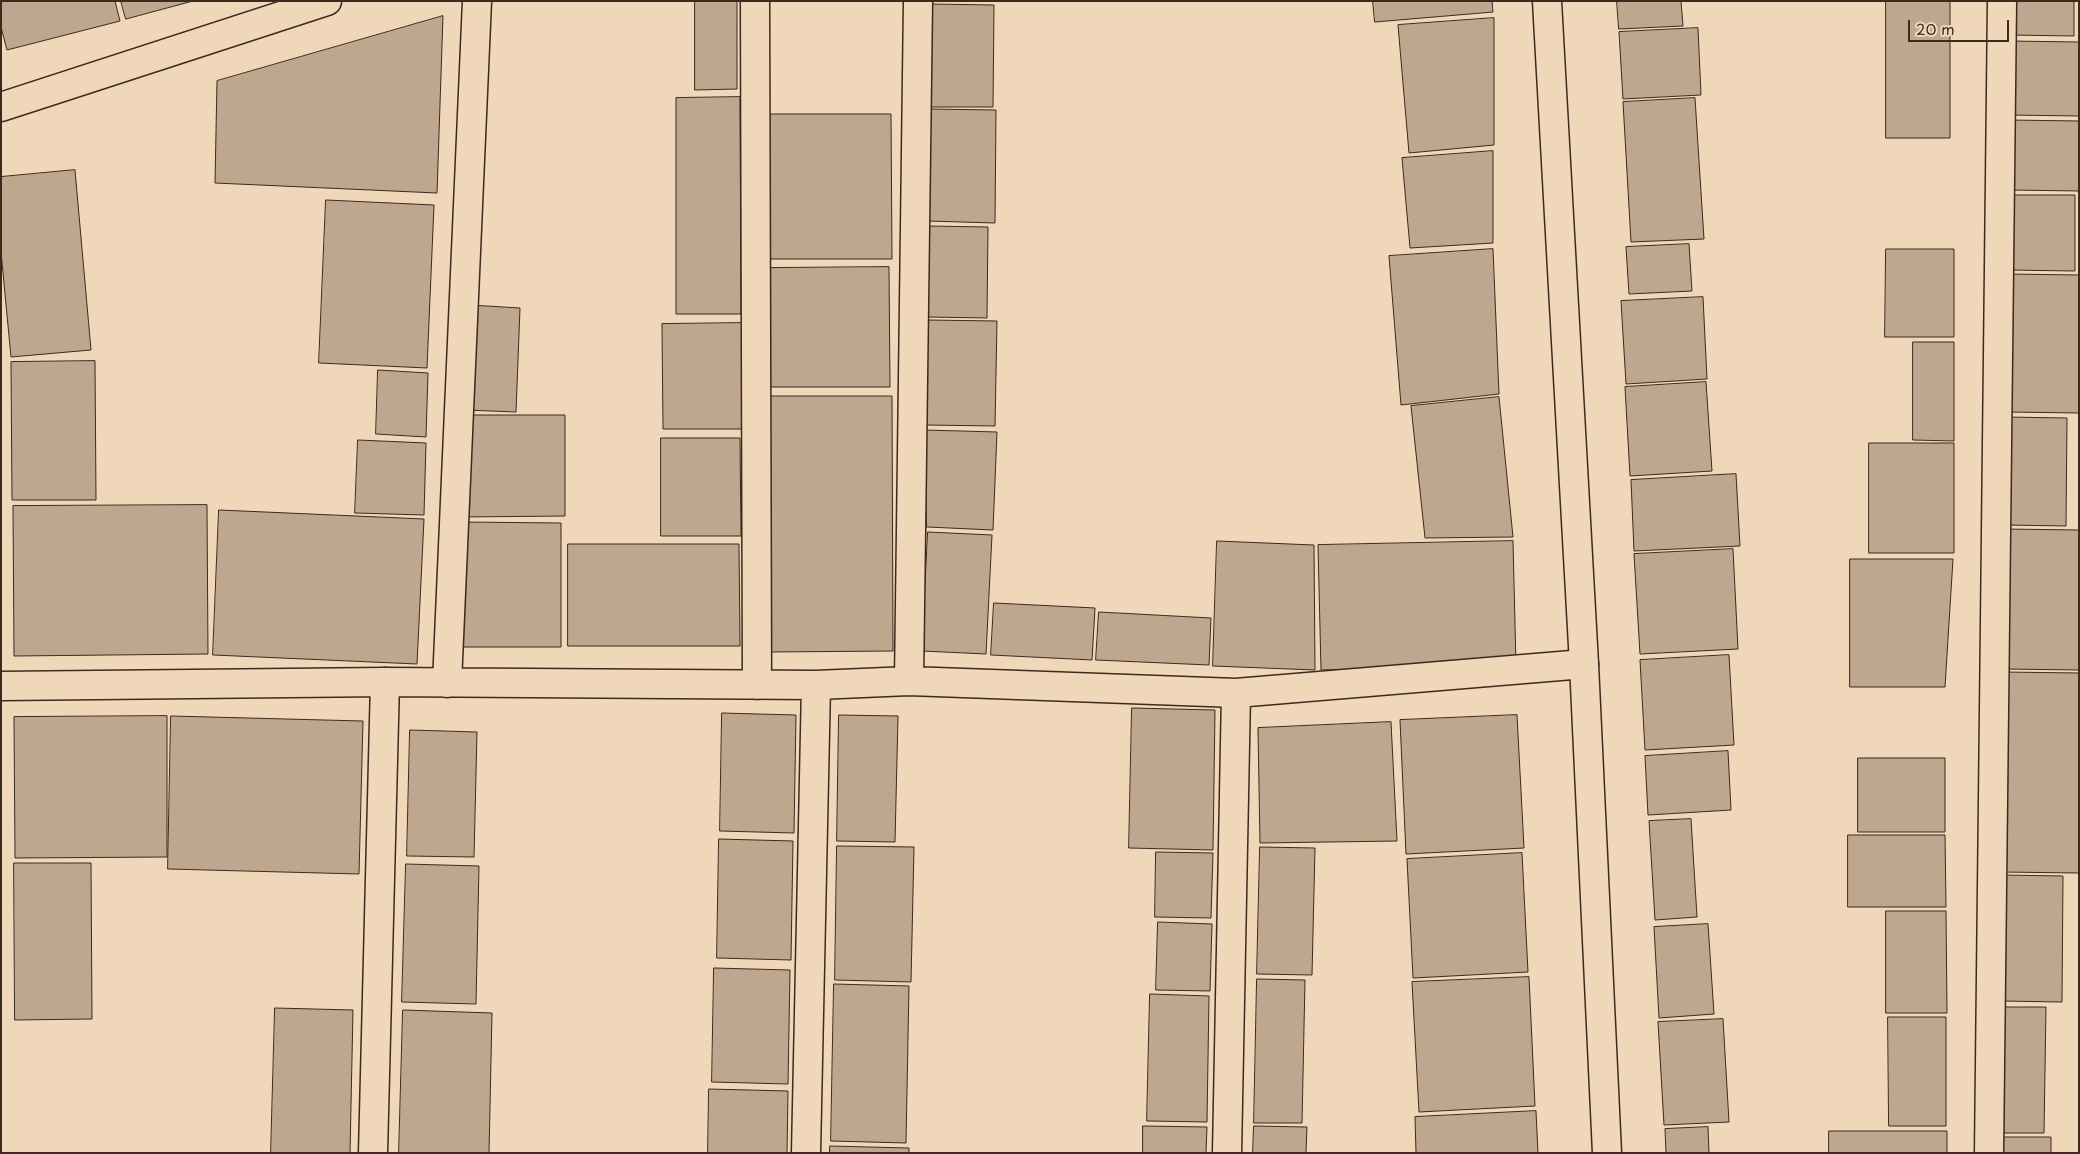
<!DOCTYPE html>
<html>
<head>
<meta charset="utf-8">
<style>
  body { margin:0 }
  #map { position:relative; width:2080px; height:1154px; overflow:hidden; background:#f1d7b9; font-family:"Playpen Sans",sans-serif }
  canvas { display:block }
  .frame { position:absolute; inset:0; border:2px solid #3b2a1e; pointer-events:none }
  .scale { position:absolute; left:1908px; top:20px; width:101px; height:22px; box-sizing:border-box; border:2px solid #3b2a1e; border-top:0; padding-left:6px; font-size:15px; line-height:18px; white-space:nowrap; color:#3b2a1e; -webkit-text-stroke:4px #f1d7b9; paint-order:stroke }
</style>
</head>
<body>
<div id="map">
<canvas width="2080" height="1154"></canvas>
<div class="frame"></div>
<div class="scale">20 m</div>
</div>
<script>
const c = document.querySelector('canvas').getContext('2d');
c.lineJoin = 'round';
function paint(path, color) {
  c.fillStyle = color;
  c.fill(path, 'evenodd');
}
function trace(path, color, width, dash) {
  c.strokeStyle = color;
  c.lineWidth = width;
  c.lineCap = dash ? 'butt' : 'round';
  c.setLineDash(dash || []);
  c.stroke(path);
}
const building = new Path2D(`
  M1 1H115L120 21 7 50 1 27Z
  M121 1H193L126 19Z
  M695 1H737V89L695 90Z
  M1373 1H1492L1493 12 1375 22Z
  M1617 1H1681L1683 26 1619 29Z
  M1886 1H1950V138H1886Z
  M2010 1H2074V36L2009 35Z
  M929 4 994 5 993 107H927Z
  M443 16 437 193 215 183 217 81Z
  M1494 18V145L1409 153 1398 25Z
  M1698 28 1701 95 1623 99 1619 32Z
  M2009 41 2079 42V116L2008 115Z
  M740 97 741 314H676V98Z
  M1695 98 1704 239 1631 242 1623 102Z
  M929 109 996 110 995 223 927 221Z
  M767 114H891L892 259H767Z
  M2009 120 2079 121V191L2008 190Z
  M1493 151V243L1410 248 1402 158Z
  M75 170 91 350 11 357 1 252V177Z
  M2008 195H2075V271L2007 270Z
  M326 200 434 205 427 368 319 363Z
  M927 226 988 227 987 318 926 317Z
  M1689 244 1692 291 1629 294 1626 247Z
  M1493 249 1499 394 1401 405 1389 256Z
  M1886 249H1954V337H1885Z
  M889 267 890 387H769V268Z
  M2008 274 2079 275V413L2007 412Z
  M1703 297 1707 379 1626 384 1621 301Z
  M470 305 520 308 516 412 465 410Z
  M927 320 997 321 995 426 925 425Z
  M742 323V429H663L662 324Z
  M1913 342H1954V441L1913 440Z
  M95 361 96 500H12L11 362Z
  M378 370 428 373 426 437 376 434Z
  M1706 382 1712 471 1630 476 1625 387Z
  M768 396H892L893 651 769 652Z
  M1499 397 1513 537 1425 538 1411 406Z
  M466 415H565V516L462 517Z
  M2006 417 2067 418 2066 526 2005 525Z
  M925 430 997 432 993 530 927 527Z
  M661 438H740L741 536H661Z
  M358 440 426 443 424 515 355 513Z
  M1869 443H1954V553H1869Z
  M1736 474 1740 546 1634 551 1631 480Z
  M207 505 208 654 14 656 13 506Z
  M219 510 424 519 417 664 213 655Z
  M462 522 561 523V647H462Z
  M2004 529 2079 530V670L2003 669Z
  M928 532 992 535 986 654 922 651Z
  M1217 541 1314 545 1315 670 1213 666Z
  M1513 541 1516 666 1321 670 1318 545Z
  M568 544H739L740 646H568Z
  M1733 549 1738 649 1640 654 1634 554Z
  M1850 559H1953L1945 687H1850Z
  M994 603 1095 608 1092 660 991 655Z
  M1099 612 1211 618 1209 665 1096 660Z
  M1729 655 1734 745 1645 750 1640 660Z
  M2003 672 2079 673V873L2000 872Z
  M1132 708 1215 710 1213 850 1129 848Z
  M722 713 796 715 794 833 720 831Z
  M839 715 898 716 895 842 837 841Z
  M1517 715 1524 848 1406 854 1400 720Z
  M167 716V857L15 858 14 717Z
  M171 716 363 721 359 874 168 869Z
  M1391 722 1397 841 1260 843 1258 728Z
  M410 730 477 732 474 857 407 856Z
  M1728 751 1731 810 1648 815 1645 756Z
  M1858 758H1945V832H1858Z
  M1691 819 1697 917 1655 920 1649 821Z
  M1848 835H1945L1946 907H1848Z
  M719 839 793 841 791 960 717 958Z
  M837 846 914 847 911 982 835 980Z
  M1260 847 1315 848 1312 975 1257 974Z
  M1156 852 1213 853 1211 918 1155 917Z
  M1522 853 1528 972 1413 978 1407 859Z
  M14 863H91L92 1019 15 1020Z
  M406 864 479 866 476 1004 402 1002Z
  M2001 875 2063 876 2062 1002 2000 1001Z
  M1886 911H1946L1947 1013H1886Z
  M1158 922 1212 924 1210 991 1156 990Z
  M1708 924 1714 1014 1659 1018 1654 927Z
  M714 968 790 970 788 1084 712 1082Z
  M1529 977 1535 1106 1419 1112 1412 982Z
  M1257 979 1305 980 1302 1123H1254Z
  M834 984 909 986 906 1143 831 1141Z
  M1150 994 1209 996 1207 1122 1147 1121Z
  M2000 1007H2046L2044 1133H1998Z
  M275 1008 353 1010 350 1153H271Z
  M403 1010 492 1013 489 1153H399Z
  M1888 1017H1946V1126H1889Z
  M1723 1019 1729 1122 1664 1125 1658 1022Z
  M709 1089 788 1091 787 1153H708Z
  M1536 1111 1538 1153H1416L1415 1117Z
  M1143 1126 1207 1127 1206 1153H1143Z
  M1254 1126 1307 1127 1306 1153H1253Z
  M1708 1127 1709 1153H1666L1665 1129Z
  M1829 1131H1947V1153H1829Z
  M2000 1137H2051V1153H1999Z
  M830 1146 909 1148V1153H830Z`);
const street = new Path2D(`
  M755 1 757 685
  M1 107 327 1
  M909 681 918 1
  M447 683 477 1
  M1 686 385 682 816 685 909 681 1236 693 1584 664
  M373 1153 385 682
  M806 1153 816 685
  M1227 1153 1236 693
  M1989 1153 2002 1`);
const secondary = new Path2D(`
  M1547 1 1584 664 1607 1153`);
paint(building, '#bfa68e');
trace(building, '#3b2a1e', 1);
trace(street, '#3b2a1e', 31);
trace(secondary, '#3b2a1e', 31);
trace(street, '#f1d7b9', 28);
trace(secondary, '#f1d7b9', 28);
</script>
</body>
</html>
